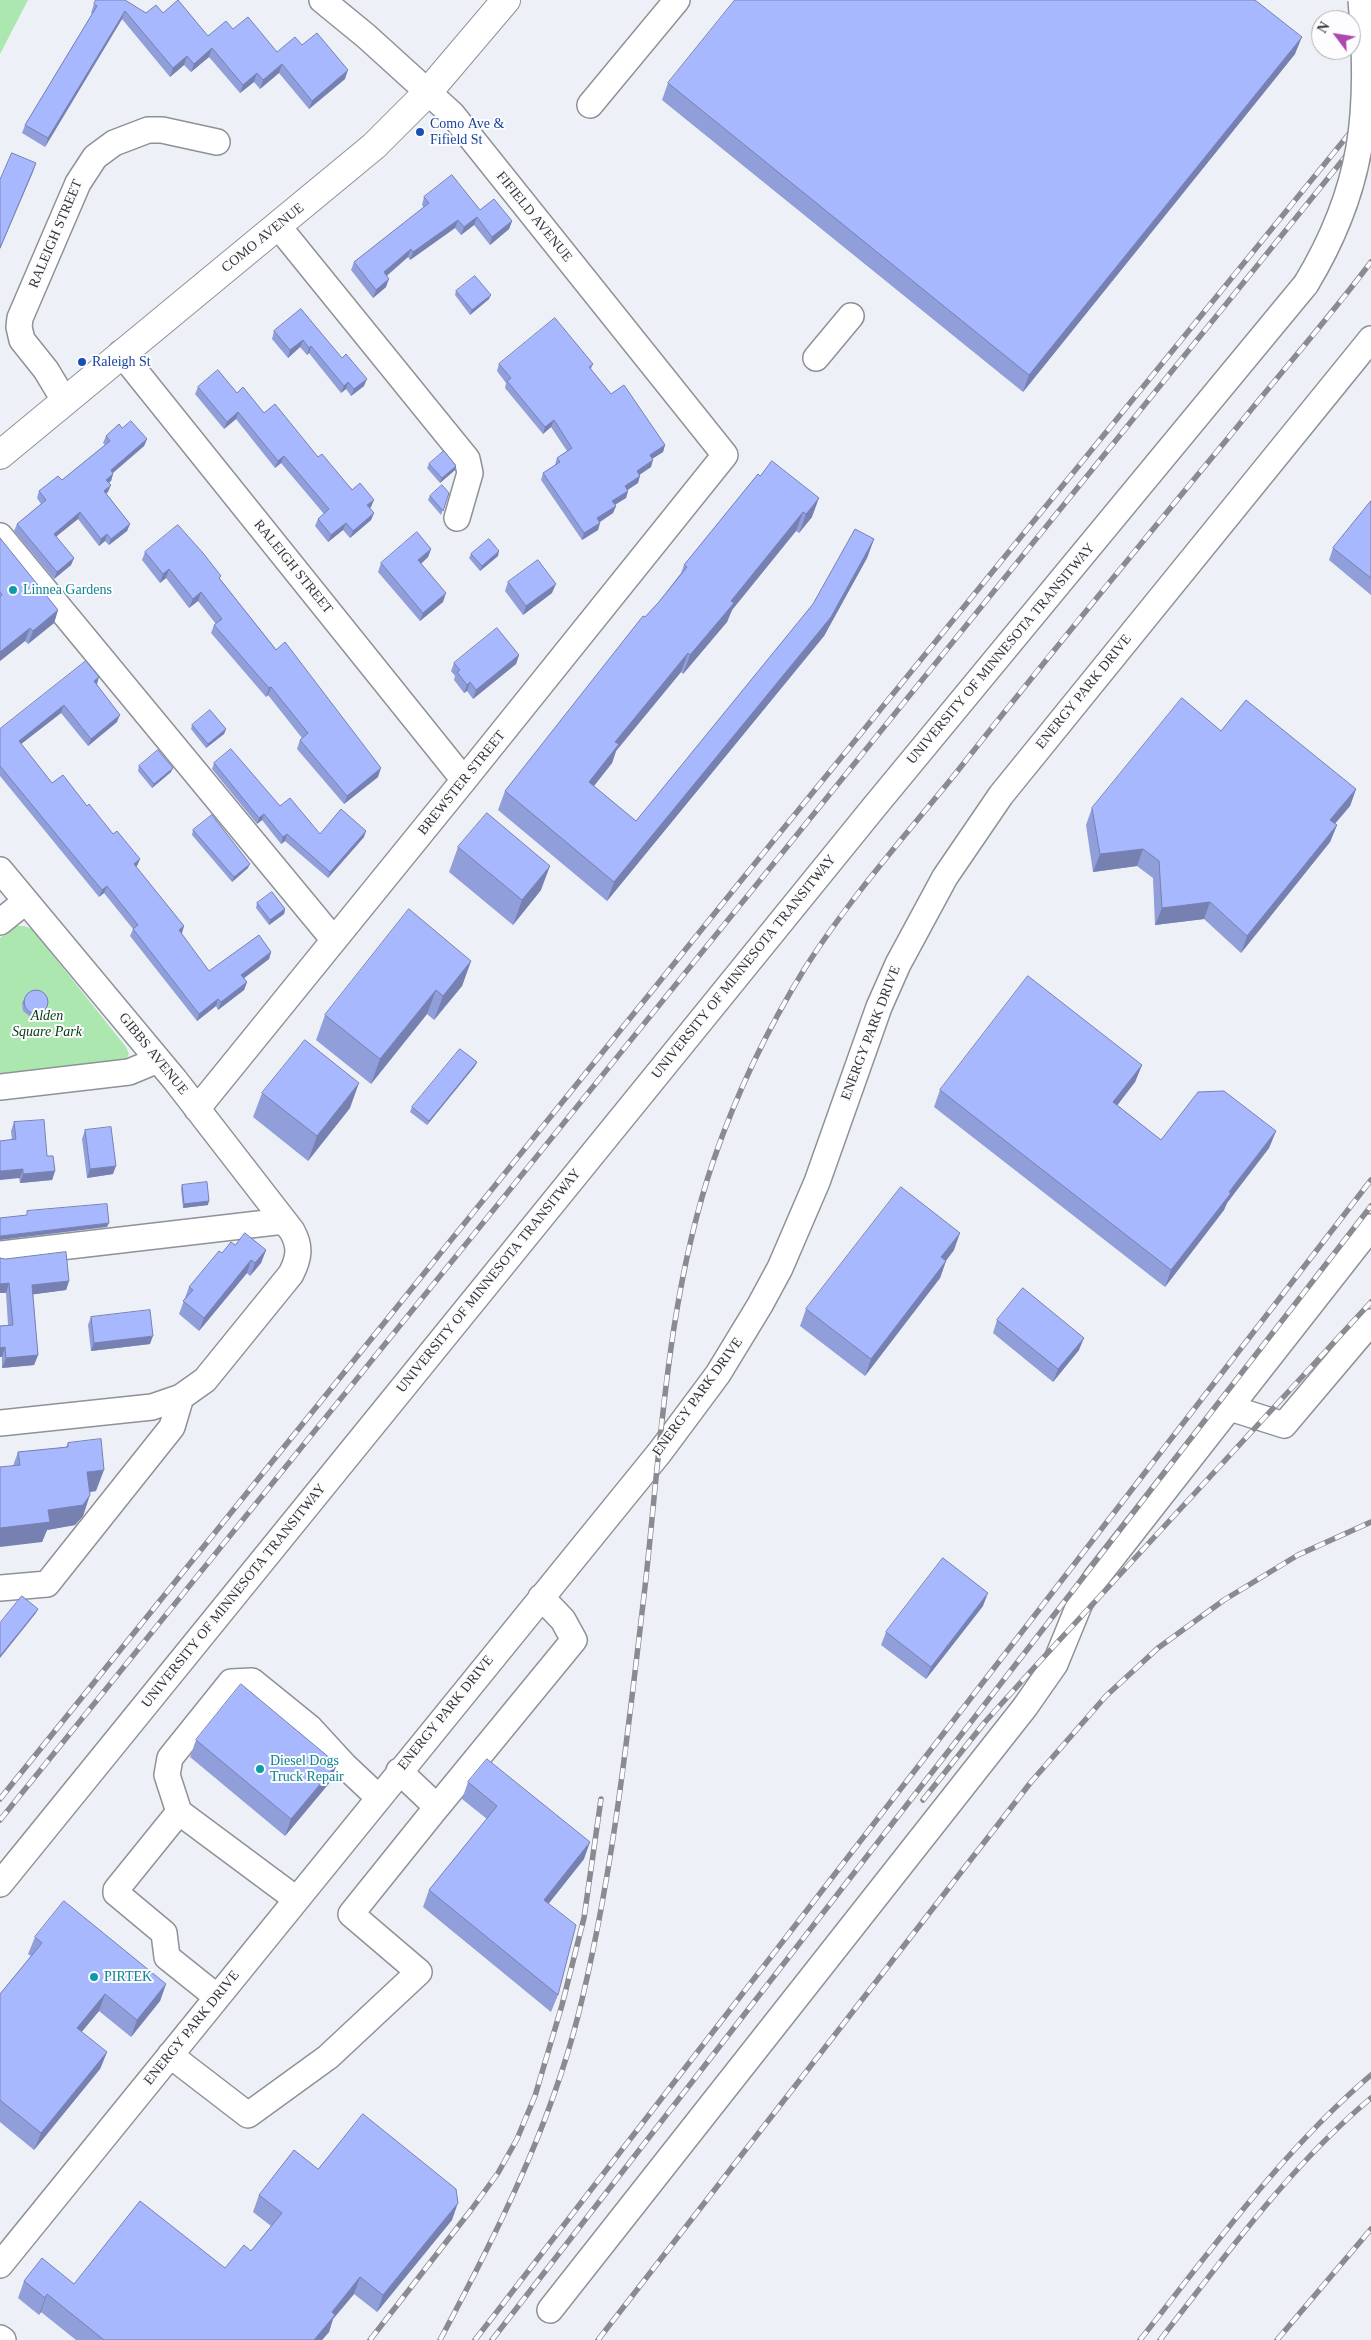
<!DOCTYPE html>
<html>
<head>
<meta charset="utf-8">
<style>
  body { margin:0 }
  #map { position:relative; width:1371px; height:2340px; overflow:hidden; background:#eef0f7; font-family:Georgia,serif }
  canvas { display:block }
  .north { position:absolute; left:1311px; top:10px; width:50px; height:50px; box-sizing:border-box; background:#fdfdff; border:1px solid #adadaf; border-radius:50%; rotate:301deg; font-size:14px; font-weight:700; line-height:20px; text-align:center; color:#343538 }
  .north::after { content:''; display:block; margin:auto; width:18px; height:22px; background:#ac48ae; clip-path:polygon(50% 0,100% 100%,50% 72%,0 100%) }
</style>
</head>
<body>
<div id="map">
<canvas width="1371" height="2340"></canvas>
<div class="north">N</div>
</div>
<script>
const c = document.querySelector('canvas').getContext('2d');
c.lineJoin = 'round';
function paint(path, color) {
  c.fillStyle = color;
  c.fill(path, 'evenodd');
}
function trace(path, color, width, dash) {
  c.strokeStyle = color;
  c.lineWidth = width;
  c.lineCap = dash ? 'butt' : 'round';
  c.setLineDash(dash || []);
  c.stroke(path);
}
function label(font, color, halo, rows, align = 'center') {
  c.font = font + ' Georgia,serif';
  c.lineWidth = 4;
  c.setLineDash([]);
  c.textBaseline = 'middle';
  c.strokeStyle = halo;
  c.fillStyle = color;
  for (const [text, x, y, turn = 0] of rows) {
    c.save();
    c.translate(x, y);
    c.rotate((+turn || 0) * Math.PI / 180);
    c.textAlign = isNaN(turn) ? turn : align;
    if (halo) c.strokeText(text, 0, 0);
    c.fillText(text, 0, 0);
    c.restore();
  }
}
const green = new Path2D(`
  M0 0H28L0 54Z
  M14 926H24L32 929 126 1047 129 1054 125 1061 0 1079V938Z`);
const minor = new Path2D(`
  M590 105 677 0
  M278 226 467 459 470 473 457 518
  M121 353 464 780
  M816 358 851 316
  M64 400 46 370 22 340 19 327 20 318 78 183 95 157 114 143 148 130H162L217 142
  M0 536 334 940
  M0 870 175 1080 292 1231C301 1247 299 1258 291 1274L205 1380 181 1397 152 1407 0 1423
  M0 922 26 901
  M0 1087 129 1072 158 1060
  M197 1109 464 780 725 455 452 114 366 36 322 0
  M0 1254 284 1221
  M1230 1408 1284 1425 1371 1322
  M0 1588 47 1584 172 1427 181 1397
  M437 1807 574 1640 563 1620 541 1597
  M179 1812 167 1775 170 1758 231 1682 252 1681 310 1728 344 1765 378 1797
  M0 1884 875 806 1306 284
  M217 1997 167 1957 164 1933 116 1893V1890L179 1812 296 1899
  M170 2055 248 2115 328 2057 419 1972 351 1914 437 1807 399 1771
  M0 2265 660 1452 718 1374 760 1305 780 1268 817 1182 879 1007 898 964 945 877 1001 795 1371 339
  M550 2310 1025 1707 1055 1664 1080 1603 1096 1578 1371 1227
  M0 2338 3 2340`);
const major = new Path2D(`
  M0 455 374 146 428 92 506 0`);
const rail = new Path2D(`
  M0 1799 748 872 1371 107
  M923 1800 985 1722 1031 1671 1371 1302
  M0 1820 1371 125
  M370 2340 471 2210 498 2173 517 2139 535 2096 562 2005 584 1918 601 1799
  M440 2340C495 2237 549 2130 578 2016 613 1876 628 1731 645 1587 661 1443 667 1296 714 1159 737 1092 768 1028 805 968 849 899 905 836 956 773 1048 656 1143 541 1238 426 1282 371 1329 318 1371 262
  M475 2340 1371 1180
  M492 2340 1371 1206
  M598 2340 1031 1782 1106 1696 1158 1648 1224 1600 1298 1555 1371 1522
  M1140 2340C1212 2249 1282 2151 1371 2075
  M1160 2340C1226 2255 1289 2167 1371 2098
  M1277 2340 1371 2229`);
const minorBridge = new Path2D(`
  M1306 284C1364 188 1371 111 1361 0`);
const wall = new Path2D(`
  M94 4 146 13H163L208 36 233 29 277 52 302 45 345 79 309 109 279 73 260 89 254 82 240 93 209 57 191 72 184 65 170 77 122 19 45 147 22 133 25 125 92 14 91 13Z
  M1295 54 1023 392 662 100 668 83Z
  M424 197 480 210 512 221 509 229 490 245 474 225 461 235 455 228 410 260 408 257 387 276 386 287 373 298 351 270 354 262 424 208 422 205Z
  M456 291 489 299 470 315 455 295Z
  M301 309 364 386 351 396 346 389 341 393 309 353 307 355 300 347 288 358 272 339 274 331Z
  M499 364H593L591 369 611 394 665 445 663 452 652 459 651 467 640 474 638 483 627 490 628 491 626 498 615 505 616 506 613 513 600 522 598 530 582 540 541 480 543 473 555 465 557 458 567 451 551 427 543 434 505 388 506 383 497 371Z
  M198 387 237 393 264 413 318 457 371 507 370 508 374 513 371 520 350 538 343 530 328 542 315 526 318 519 324 514 281 463 275 468 236 419 224 429 195 394Z
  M122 428 147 439 144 446 113 473 111 481 108 483V492L106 493 130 524 127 531 109 545 105 541 99 546 78 519 56 536 74 558 71 565 54 579 14 531 17 524 41 504 37 498 39 491 62 480 105 445 103 443 106 436Z
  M429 464 455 470 440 483 427 468Z
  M758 474 812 517 799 533 796 531 732 610 727 622 683 674 681 672 616 751 612 763 594 786 636 821 874 539 867 558 824 636 607 901 498 810 505 791 645 617 658 603 681 573 684 565Z
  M449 493 441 515 428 500 430 496Z
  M1371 501V595L1329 560 1333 548Z
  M0 538 58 610 54 623 28 644 25 641 0 661Z
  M431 549 428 557 421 564 443 602 420 621 378 572 381 563Z
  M145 552 220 579 378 777 344 804 297 749 300 740 302 738 268 695 266 697 211 633 214 625 216 624 198 601 189 608 166 578 160 583 142 560Z
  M471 554 498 556 480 571 469 558Z
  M508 582 552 593 523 615 505 591Z
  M519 655 516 664 473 699 467 691 464 693 454 680 455 676 451 671 454 663Z
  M97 684 117 722 88 746 61 713 21 744 52 783 87 806 113 834 140 859 136 867 184 926 181 934 209 971 271 952 269 959 244 978 247 982 244 990 218 1010 216 1006 197 1021 130 936 133 929 104 893 99 897 0 776V729Z
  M192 725 226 729 224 734 206 748 191 729Z
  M1221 731 1356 789 1350 806 1335 824 1337 825 1330 842 1241 953 1204 919 1155 925 1153 878 1137 866 1093 872 1086 825 1092 808Z
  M214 763 280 806 320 834 364 837 328 878 285 841 281 844 262 820 257 824 212 769Z
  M139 766 171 772 152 788 138 771Z
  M193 830 248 868 232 882 192 835Z
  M458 847 541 890 513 925 449 872Z
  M257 903 285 909 284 914 269 925 256 908Z
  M471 961 462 986 434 1020 427 1014 371 1084 316 1040 325 1015Z
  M24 999 48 1003 43 1014 37 1018H32L23 1011 22 1003Z
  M477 1062 475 1066 427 1125 410 1112 412 1107Z
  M1142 1065 1135 1082 1117 1105 1161 1140 1276 1131 1269 1148 1227 1203 1224 1210 1165 1287 934 1107 940 1090Z
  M262 1093 350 1108 308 1161 253 1117Z
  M14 1122 47 1156 55 1171 52 1180 20 1183 12 1140 11 1131Z
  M85 1130 113 1174 87 1178 82 1139Z
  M182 1185 208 1205 183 1208 181 1189Z
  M235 1245 266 1250 261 1263 250 1276 247 1273 199 1331 179 1314 189 1287Z
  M954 1250 946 1261 940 1278 865 1376 800 1326 806 1309Z
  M0 1258 69 1281 66 1290 33 1294 38 1355 34 1365 2 1368V1357H0V1326L8 1325 6 1293H0Z
  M91 1317 150 1344 91 1351 88 1325Z
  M997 1320 1079 1350 1053 1382 993 1333Z
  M68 1443 96 1491 90 1492 83 1516 75 1525 47 1530 42 1542 13 1466 18 1452 66 1447Z
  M983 1606 926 1679 881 1645 886 1632Z
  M196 1740 331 1781 285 1836 190 1757Z
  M468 1782 584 1859 549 1903 558 1995 551 2012 423 1907 429 1890 487 1819 462 1799Z
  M35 1937 166 1984 160 2001 131 2037 99 2011 81 2032 107 2052 100 2069 34 2150 0 2122V1994L31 1956 28 1954Z
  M318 2169 452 2220 377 2312 354 2294 333 2319 329 2332 322 2340H76L41 2312 39 2315 18 2298 24 2281 74 2284 225 2268 251 2251 271 2226 253 2212 259 2195Z`);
const shadedWall = new Path2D(`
  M125 11 122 19 45 147 48 138Z
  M1302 37 1295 54 1023 392 1029 375Z
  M212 48 209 57 191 72 194 64Z
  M187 56 184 65 170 77 173 68Z
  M282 64 279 73 260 89 263 80Z
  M348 70 345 79 309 109 312 101Z
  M257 73 254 82 240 93 243 85Z
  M36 163 33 172 0 249V248Z
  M477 217 474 225 461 235 464 227Z
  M458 220 455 228 410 260 413 252Z
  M512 221 509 229 490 245 492 237Z
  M411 249 408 257 381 280 384 272Z
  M389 279 386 287 373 298 376 290Z
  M491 295 489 299 470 315 472 310Z
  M303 340 300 347 288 358 290 350Z
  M311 346 309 353 307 355 309 348Z
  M367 379 364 386 351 396 354 389Z
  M348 382 346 389 341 393 344 386Z
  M238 412 236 419 224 429 227 422Z
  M554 420 551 427 543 434 545 427Z
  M147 439 144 446 108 477 111 470Z
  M665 445 663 452 647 462 650 455Z
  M284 456 281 463 275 468 278 461Z
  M653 460 651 467 635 478 637 471Z
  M456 466 455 470 440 483 442 478Z
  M113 474 111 481 104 487 106 480Z
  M640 476 638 483 623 493 625 486Z
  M111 485 108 492 101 497 104 491Z
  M628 491 626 498 609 508 612 501Z
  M819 498 812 517 799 533 806 514Z
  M374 500 371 507 365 512 367 505Z
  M616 506 613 513 595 525 597 518Z
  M80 512 78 519 52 540 54 534Z
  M803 512 796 531 732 610 727 622 683 674 690 655 731 601Z
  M374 513 371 520 350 538 353 531Z
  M346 523 343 530 328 542 331 535Z
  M600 523 598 530 582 540 584 533Z
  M130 524 127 531 109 545 111 539Z
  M107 534 105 541 99 546 101 539Z
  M874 539 867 558 824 636 607 901 614 882Z
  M431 549 428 557 415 569 418 560Z
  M499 551 498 556 480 571 482 566Z
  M74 558 71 565 54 579 57 572Z
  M169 569 166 578 160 583 163 574Z
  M556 584 552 593 523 615 526 606Z
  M201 592 198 601 189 608 193 599Z
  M446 593 443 602 420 621 423 613Z
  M58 610 54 623 28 644 33 631Z
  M30 628 25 641 0 661V652Z
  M688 653 681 672 616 751 612 763 582 801 589 782 615 742Z
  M519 655 516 664 473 699 476 690Z
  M99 677 97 684 91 689 94 681Z
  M470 682 467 691 464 693 467 685Z
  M271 687 268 695 266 697 269 688Z
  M64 705 61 713 16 748 19 741Z
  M120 715 117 722 88 746 91 739Z
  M226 729 224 734 206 748 208 744Z
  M173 768 171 772 152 788 154 784Z
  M381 768 378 777 344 804 347 796Z
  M1356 789 1350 806 1323 837 1330 820Z
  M264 814 262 820 257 824 259 818Z
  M1337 825 1330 842 1241 953 1247 936Z
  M366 831 364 837 328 878 330 872Z
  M287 834 285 841 281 844 283 837Z
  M1143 849 1137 866 1093 872 1100 854Z
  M140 859 137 866 131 871 134 864Z
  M250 864 248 868 232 882 234 877Z
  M550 866 541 890 513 925 522 900Z
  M107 886 104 893 99 897 102 890Z
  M1210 902 1204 919 1155 925 1162 908Z
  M285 909 284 914 269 925 270 920Z
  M184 926 182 933 176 938 179 930Z
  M271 952 269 959 239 982 241 975Z
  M471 961 462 986 434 1020 443 996Z
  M247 982 244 990 218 1010 221 1002Z
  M436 990 427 1014 371 1084 380 1059Z
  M218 999 216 1006 197 1021 199 1014Z
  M45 1010 43 1014 37 1018H32L33 1014Z
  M477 1062 475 1066 427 1125 429 1121Z
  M1142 1065 1135 1082 1107 1119 1113 1102Z
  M359 1083 350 1108 308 1161 317 1136Z
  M1276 1131 1269 1148 1227 1203 1224 1210 1165 1287 1171 1270 1229 1192Z
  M116 1166 113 1174 87 1178 90 1169Z
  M23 1169 20 1178 0 1180V1171Z
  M55 1171 52 1180 20 1183 23 1174Z
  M209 1201 208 1205 183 1208 184 1204Z
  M109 1223 107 1227 0 1240V1236Z
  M960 1233 954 1250 935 1274 941 1257Z
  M266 1250 261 1263 250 1276 255 1263Z
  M251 1260 247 1273 199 1331 204 1318Z
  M946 1261 940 1278 865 1376 871 1359Z
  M69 1281 66 1290 29 1295 32 1285Z
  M9 1283 6 1293H0V1284Z
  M153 1336 150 1344 91 1351 94 1343Z
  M1084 1338 1079 1350 1053 1382 1058 1369Z
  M5 1347 2 1357H0V1348Z
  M38 1355 34 1365 2 1368 6 1358Z
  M104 1470 96 1491 80 1493 87 1472Z
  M90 1495 83 1516 75 1525 47 1530 42 1542 0 1547V1528Z
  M988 1593 983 1606 926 1679 931 1667Z
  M38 1609 36 1613 0 1658V1656Z
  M337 1764 331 1781 285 1836 291 1819Z
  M590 1842 584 1859 538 1917 544 1900Z
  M166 1984 160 2001 131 2037 137 2020Z
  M105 1994 99 2011 71 2045 77 2028Z
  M107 2052 100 2069 34 2150 41 2133Z
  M458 2203 452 2220 377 2312 383 2295Z
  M360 2277 354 2294 333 2319 329 2332 322 2340H314L332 2312Z
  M47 2294 41 2312 39 2315 45 2298Z`);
const building = new Path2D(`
  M96 0H125L146 13 156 5 163 13 178 0 208 36 226 21 233 29 248 17 277 52 295 37 302 45 317 33 348 70 312 101 282 64 263 80 257 73 243 85 212 48 194 64 187 56 173 68 125 11 48 138 25 125 97 6 94 4Z
  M735 0H1255L1302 37 1029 375 668 83Z
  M12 153 36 163 0 248V180Z
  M452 175 480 210 494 199 512 221 492 237 477 217 464 227 458 220 413 252 411 249 384 272 389 279 376 290 354 262 429 203 424 197Z
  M475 276 491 295 472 310 456 291Z
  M301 309 342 358 346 354 367 379 354 389 348 382 344 386 311 346 309 348 303 340 290 350 274 331Z
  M555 318 593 364 589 367 611 394 624 385 665 445 650 455 653 460 637 471 640 476 625 486 628 491 612 501 616 506 597 518 600 523 584 533 543 473 560 462 557 458 572 448 554 420 545 427 507 381 511 378 499 364Z
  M218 370 237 393 243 387 264 413 275 404 318 457 322 454 352 490 360 483 374 500 367 505 374 513 353 531 346 523 331 535 318 519 329 509 284 456 278 461 238 412 227 422 198 387Z
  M131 421 147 439 111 470 113 474 106 480 111 485 104 491 130 524 111 539 107 534 101 539 80 512 54 534 74 558 57 572 17 524 46 500 39 491 58 476 62 480 110 441 106 436 119 424 122 428Z
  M444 451 456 466 442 478 429 464Z
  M772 461 819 498 806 514 803 512 731 601 734 603 690 655 688 653 615 742 619 744 589 782 636 821 813 604 855 529 874 539 831 617 614 882 505 791 643 616 645 617 658 603 687 567 684 565 758 474 760 476Z
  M442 485 449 493 443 511 430 496Z
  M1371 501V578L1333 548Z
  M178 525 203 553 221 576 219 578 276 650 285 642 381 768 347 796 300 740 308 733 271 687 269 688 214 625 222 619 201 592 193 599 169 569 163 574 145 552Z
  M417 532 431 549 418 560 446 593 423 613 381 563Z
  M0 538 58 610 33 631 30 628 0 652V597L2 595 0 592Z
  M489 539 499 551 482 566 471 554Z
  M538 560 556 584 526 606 508 582Z
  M497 628 519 655 476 690 470 682 467 685 457 672 460 670 454 663Z
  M86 661 99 677 94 681 120 715 91 739 64 705 19 741 52 783 63 775 87 806 89 804 113 834 117 831 140 859 134 864 184 926 179 930 209 971 259 935 271 952 241 975 247 982 221 1002 218 999 199 1014 133 929 138 925 107 886 102 890 0 766V729Z
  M1182 698 1221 731 1246 700 1356 789 1330 820 1337 825 1247 936 1210 902 1162 908 1159 861 1143 849 1100 854 1092 808Z
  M210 710 226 729 208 744 192 725Z
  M231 749 280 806 290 798 320 834 341 809 366 831 330 872 287 834 283 837 264 814 259 818 214 763Z
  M158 750 173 768 154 784 139 766Z
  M487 813 550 866 522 900 458 847Z
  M212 815 250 864 234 877 193 830Z
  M272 892 285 909 270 920 257 903Z
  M409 909 471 961 443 996 436 990 380 1059 325 1015Z
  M1028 976 1142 1065 1113 1102 1161 1140 1198 1092 1224 1091 1276 1131 1229 1192 1231 1193 1171 1270 940 1090Z
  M24 1002a12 12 0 1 1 24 0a12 12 0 1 1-24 0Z
  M305 1040 359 1083 317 1136 262 1093Z
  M460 1049 477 1062 429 1121 412 1107Z
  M44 1120 47 1156H53L55 1171 23 1174V1169L0 1171V1141L16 1139 14 1122Z
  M111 1127 116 1166 90 1169 85 1130Z
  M207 1182 209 1201 184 1204 182 1185Z
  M901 1187 960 1233 941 1257 946 1261 871 1359 806 1309Z
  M107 1204 109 1223 0 1236V1218L27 1215V1211Z
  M245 1233 266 1250 255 1263 251 1260 204 1318 183 1301 193 1290 189 1287 219 1251 222 1253 231 1242 235 1245Z
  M66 1252 69 1281 32 1285 38 1355 6 1358 5 1347 0 1348V1326L13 1325 9 1283 0 1284V1258L5 1259Z
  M1023 1288 1084 1338 1058 1369 997 1320Z
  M150 1310 153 1336 94 1343 91 1317Z
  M101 1439 104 1470 87 1472 90 1495 83 1505 48 1510 50 1522 0 1528V1467L20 1465 18 1452 68 1447V1443Z
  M943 1558 988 1593 931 1667 886 1632Z
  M22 1596 38 1609 0 1656V1623Z
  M241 1684 337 1764 291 1819 196 1740Z
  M487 1759 590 1842 544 1900 576 1925 558 1995 429 1890 497 1806 468 1782Z
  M64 1901 166 1984 137 2020 105 1994 77 2028 107 2052 41 2133 0 2100V1994L42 1943 35 1937Z
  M363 2114 456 2189 458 2203 383 2295 360 2277 332 2312 335 2315 314 2340H104L47 2294 45 2298 24 2281 42 2258 74 2284 140 2201 225 2268 244 2245 251 2251 282 2213 259 2195 294 2150 318 2169Z`);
const markers = [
  [420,132,5,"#1a4fb4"],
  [82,362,5,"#1a4fb4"],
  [13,590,5,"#0f9aa8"],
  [260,1769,5,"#0f9aa8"],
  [94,1977,5,"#0f9aa8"]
];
const transitNames = [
  ["Como Ave &",430,124],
  ["Fifield St",430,140],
  ["Raleigh St",92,362]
];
const streetNames = [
  ["FIFIELD AVENUE",534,217,51],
  ["RALEIGH STREET",56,234,-67],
  ["COMO AVENUE",263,238,-39],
  ["RALEIGH STREET",293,567,51],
  ["UNIVERSITY OF MINNESOTA TRANSITWAY",1001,654,-50],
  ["ENERGY PARK DRIVE",1084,692,-51],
  ["BREWSTER STREET",462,783,-51],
  ["UNIVERSITY OF MINNESOTA TRANSITWAY",744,967,-51],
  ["ENERGY PARK DRIVE",871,1033,-69],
  ["GIBBS AVENUE",153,1054,51],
  ["UNIVERSITY OF MINNESOTA TRANSITWAY",489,1281,-51],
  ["ENERGY PARK DRIVE",698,1397,-54],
  ["UNIVERSITY OF MINNESOTA TRANSITWAY",234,1596,-51],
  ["ENERGY PARK DRIVE",446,1713,-51],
  ["ENERGY PARK DRIVE",192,2028,-51]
];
const cultureNames = [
  ["Linnea Gardens",23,590],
  ["Diesel Dogs",270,1761],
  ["Truck Repair",270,1777],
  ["PIRTEK",104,1977]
];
const parkNames = [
  ["Alden",47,1016],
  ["Square Park",47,1032]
];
paint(green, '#ace7b0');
trace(minor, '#8f9198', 28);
trace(major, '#8f9198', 30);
trace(minor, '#fff', 25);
trace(major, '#fff', 28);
trace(rail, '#8a8b90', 5.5);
trace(rail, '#fdfdff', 4, [11]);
trace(minorBridge, '#8f9198', 28, []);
trace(minorBridge, '#fff', 25);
paint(wall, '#909eda');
paint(shadedWall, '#7681b2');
paint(building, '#a8b8fe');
trace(building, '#7681b2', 1);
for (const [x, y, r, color] of markers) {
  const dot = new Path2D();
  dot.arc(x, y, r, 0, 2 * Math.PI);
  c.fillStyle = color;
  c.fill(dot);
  trace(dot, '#fdfdff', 2);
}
label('14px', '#164399', '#fdfdff', transitNames, 'left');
label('14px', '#343538', '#fdfdff', streetNames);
label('14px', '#0d838f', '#fdfdff', cultureNames, 'left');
label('italic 14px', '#003a0d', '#fdfdff', parkNames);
</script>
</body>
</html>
